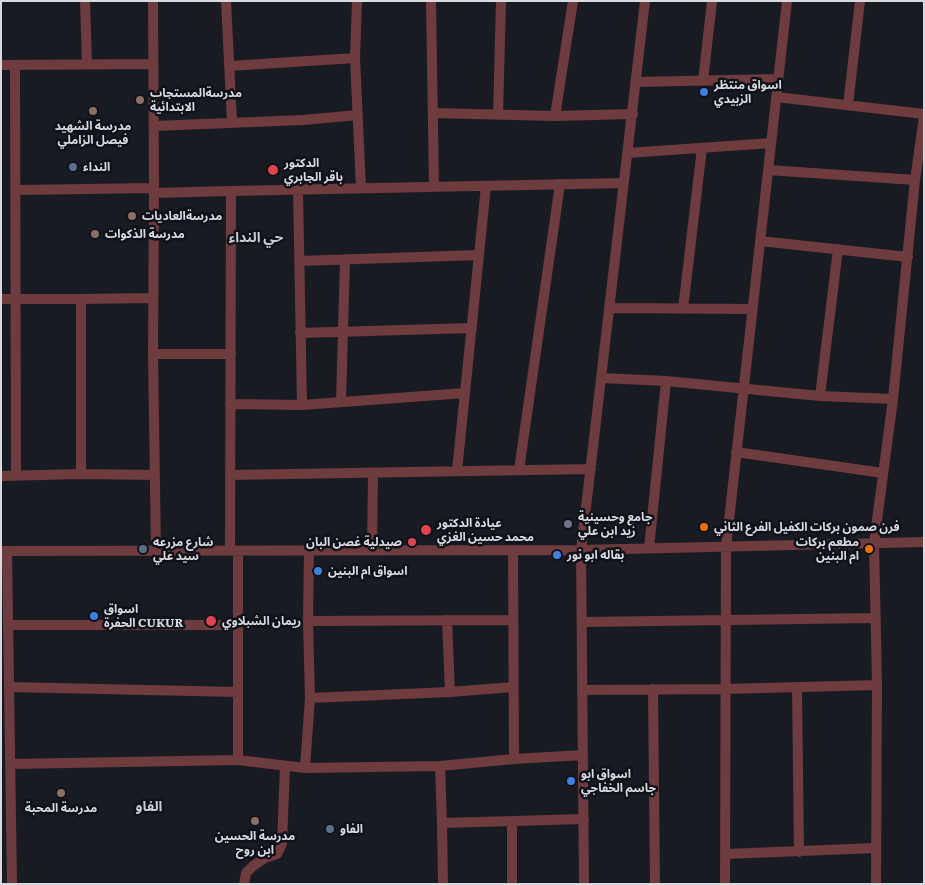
<!DOCTYPE html>
<html>
<head>
<meta charset="utf-8">
<style>
  body { margin:0 }
  #map { position:relative; width:925px; height:885px; overflow:hidden; background:#191b23; font-family:Literata,serif }
  canvas { display:block }
  .frame { position:absolute; inset:0; border:2px solid #d9dae0; pointer-events:none }
</style>
</head>
<body>
<div id="map">
<canvas width="925" height="885"></canvas>
<div class="frame"></div>
</div>
<script>
const c = document.querySelector('canvas').getContext('2d');
c.lineJoin = 'round';
function trace(path, color, width, dash) {
  c.strokeStyle = color;
  c.lineWidth = width;
  c.lineCap = dash ? 'butt' : 'round';
  c.setLineDash(dash || []);
  c.stroke(path);
}
function label(font, color, halo, rows, align = 'center') {
  c.font = font + ' Literata,"Noto Sans Arabic",serif';
  c.lineWidth = 5;
  c.setLineDash([]);
  c.textBaseline = 'middle';
  c.strokeStyle = halo;
  c.fillStyle = color;
  for (const [text, x, y, turn = 0] of rows) {
    c.save();
    c.translate(x, y);
    c.rotate((+turn || 0) * Math.PI / 180);
    c.textAlign = isNaN(turn) ? turn : align;
    if (halo) c.strokeText(text, 0, 0);
    c.fillText(text, 0, 0);
    c.restore();
  }
}
const minor = new Path2D(`
  M85 1 87 64
  M153 1 154 188 153 354 156 551
  M226 1 232 122
  M357 1 355 58 361 188
  M431 1 434 187
  M1 65 153 64
  M15 65 16 475
  M229 66 355 58
  M703 81 712 1
  M636 82 778 79
  M776 97 924 114
  M848 105 860 1
  M433 113 555 116 633 114
  M498 115 501 1
  M555 116 573 1
  M154 126 303 120 358 115
  M628 153 771 143
  M768 170 915 180
  M298 189 302 405
  M16 190 154 188
  M154 193 231 191 624 183
  M760 241 908 257
  M299 261 479 255
  M1 299H81L153 298
  M81 299V474
  M610 308 752 309
  M683 309 702 148
  M300 333 472 328
  M153 354H231
  M601 378 666 381 820 396 893 399
  M820 396 838 249
  M341 402 345 259
  M230 404 302 405 465 393
  M736 452 883 473
  M519 470 560 184
  M457 471 486 186
  M230 475 591 469
  M1 476 81 474 155 475
  M649 548 666 381
  M372 550 373 473
  M513 550 514 759
  M1 551 581 550 924 542
  M7 551 12 884
  M230 551 231 191
  M238 551V760
  M447 620 450 692
  M308 621 513 620
  M582 622 876 618
  M8 625H238
  M9 687 238 692
  M797 687 799 852
  M653 689 655 884
  M582 690 725 689 877 685
  M310 698 450 692 513 687
  M10 764 238 760 305 768 440 766 514 759 583 755
  M440 766 442 823 443 884
  M305 768 310 698 308 621 309 550
  M512 821V884
  M442 823 584 819
  M726 854 876 848
  M244 884 246 873 253 866 265 858 277 854 282 844 285 766
  M584 884 581 550 645 1
  M725 884 726 547 787 1
  M876 884 877 685 874 543 893 399 915 180 924 117`);
const markers = [
  [704,92,5,"#3f7fe0"],
  [140,100,5,"#8d6e63"],
  [93,111,5,"#8d6e63"],
  [73,167,5,"#5c6f8a"],
  [273,170,6,"#e0444e"],
  [132,216,5,"#8d6e63"],
  [95,234,5,"#8d6e63"],
  [568,524,5,"#6b7280"],
  [704,527,5,"#e8710a"],
  [426,530,6,"#e0444e"],
  [412,542,5,"#e0444e"],
  [143,549,5,"#5c6f8a"],
  [869,549,5,"#e8710a"],
  [557,555,5,"#3f7fe0"],
  [318,571,5,"#3f7fe0"],
  [94,616,5,"#3f7fe0"],
  [211,621,6,"#e0444e"],
  [571,781,5,"#3f7fe0"],
  [61,793,5,"#8d6e63"],
  [255,821,5,"#8d6e63"],
  [330,829,5,"#5c6f8a"]
];
const poiNames = [
  ["اسواق منتظر",714,85],
  ["الزبيدي",714,99],
  ["مدرسةالمستجاب",150,93],
  ["الابتدائية",150,107],
  ["مدرسة الشهيد",93,126,"center"],
  ["فيصل الزاملي",93,140,"center"],
  ["الدكتور",284,163],
  ["باقر الجابري",284,177],
  ["النداء",83,167],
  ["مدرسةالعاديات",142,216],
  ["مدرسة الذكوات",105,234],
  ["جامع وحسينية",578,517],
  ["زيد ابن علي",578,531],
  ["عيادة الدكتور",437,523],
  ["محمد حسين الغزي",437,537],
  ["فرن صمون بركات الكفيل الفرع الثاني",714,527],
  ["شارع مزرعه",153,542],
  ["سيد علي",153,556],
  ["صيدلية غصن البان",402,542,"right"],
  ["مطعم برکات",859,542,"right"],
  ["ام البنین",859,556,"right"],
  ["بقاله ابو نور",567,555],
  ["اسواق ام البنين",328,571],
  ["اسواق",104,609],
  ["الحفرة CUKUR",104,623],
  ["ريمان الشبلاوي",222,621],
  ["اسواق ابو",581,774],
  ["جاسم الخفاجي",581,788],
  ["مدرسة المحبة",61,808,"center"],
  ["الفاو",340,829],
  ["مدرسة الحسين",255,836,"center"],
  ["ابن روح",255,850,"center"]
];
const neighbourhoodNames = [
  ["حي النداء",256,238],
  ["الفاو",149,807]
];
trace(minor, '#6e3b3e', 10);
for (const [x, y, r, color] of markers) {
  const dot = new Path2D();
  dot.arc(x, y, r, 0, 2 * Math.PI);
  c.fillStyle = color;
  c.fill(dot);
  trace(dot, '#101219', 2);
}
label('bold 12px', '#d9dae0', '#101219', poiNames, 'left');
label('bold 14px', '#c7cad5', '#101219', neighbourhoodNames);
</script>
</body>
</html>
